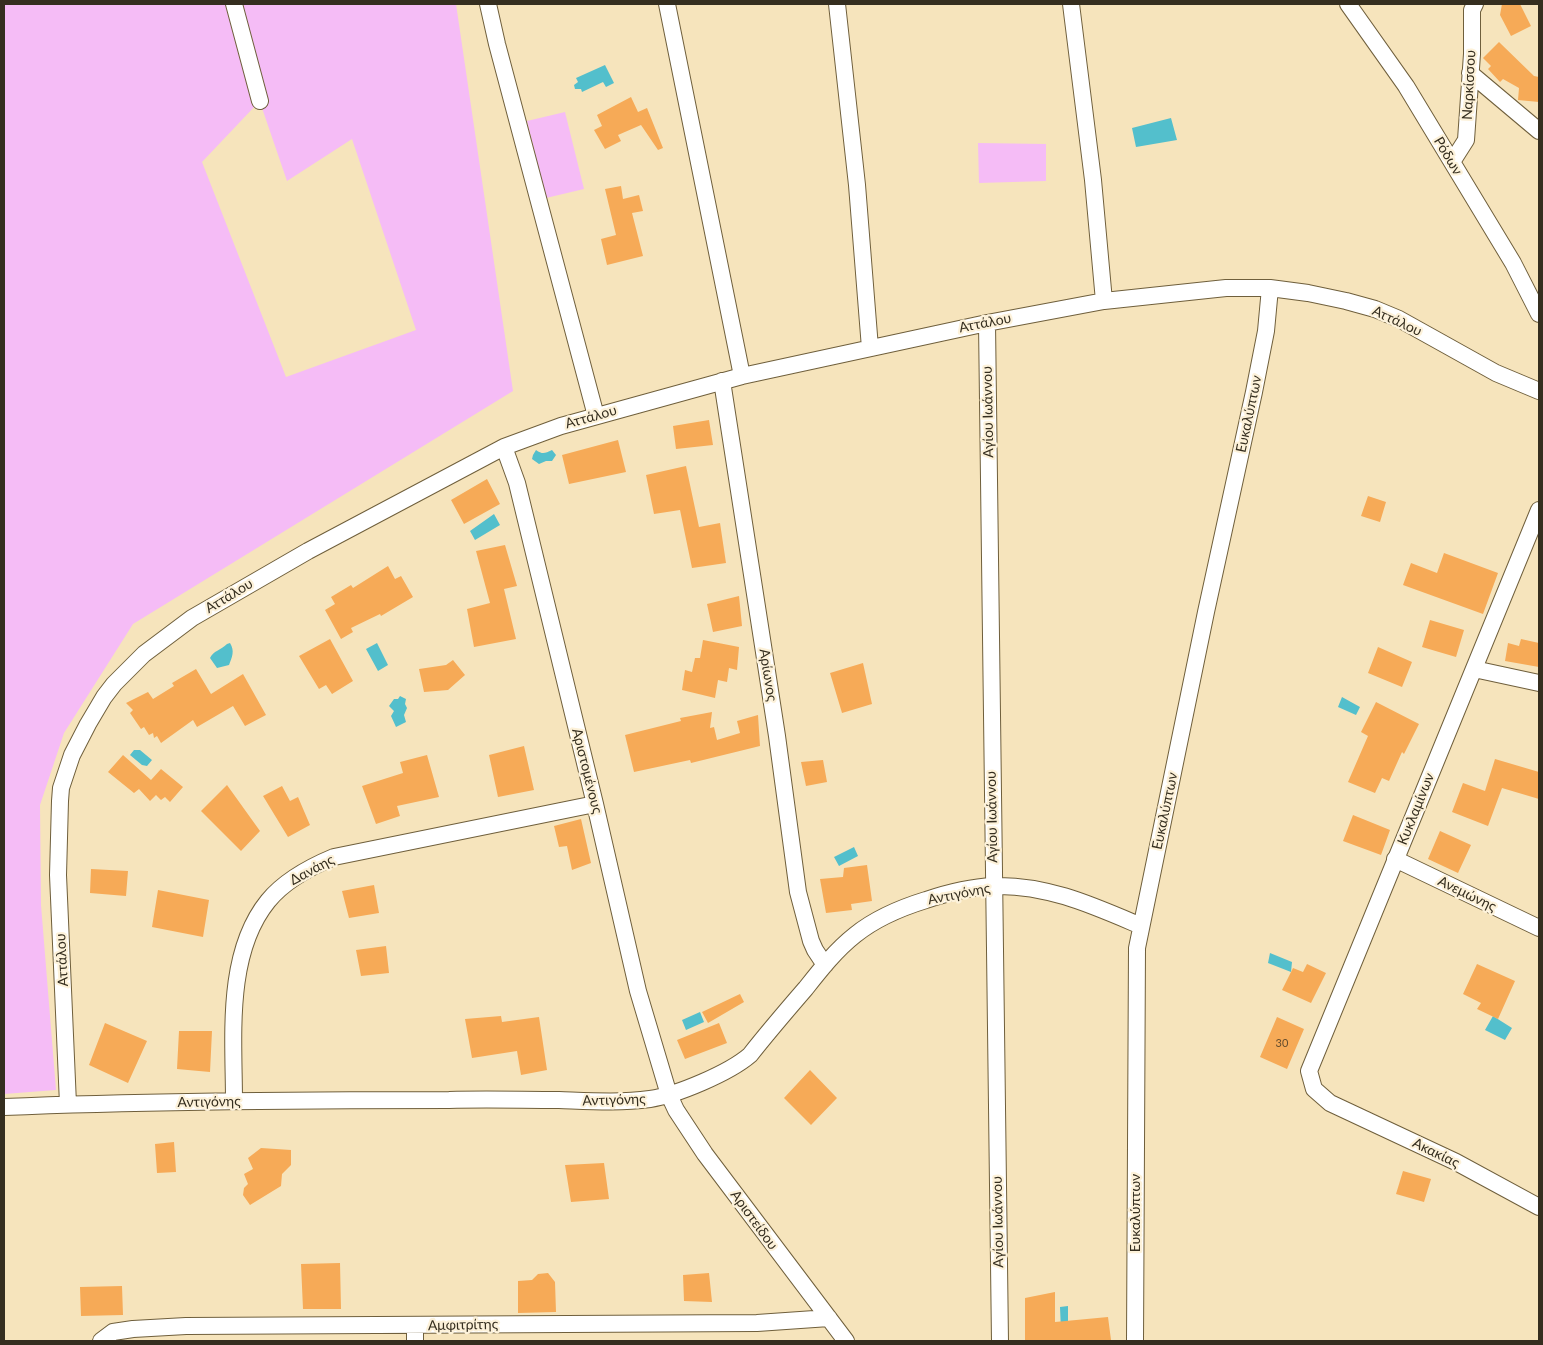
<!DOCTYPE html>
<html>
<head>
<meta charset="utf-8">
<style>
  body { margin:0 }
  #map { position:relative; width:1543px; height:1345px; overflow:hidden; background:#f6e4bc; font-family:Lato,sans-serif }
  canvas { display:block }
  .frame { position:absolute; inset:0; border:5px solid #352e1f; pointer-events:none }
</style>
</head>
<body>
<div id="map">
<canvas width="1543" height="1345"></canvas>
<div class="frame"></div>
</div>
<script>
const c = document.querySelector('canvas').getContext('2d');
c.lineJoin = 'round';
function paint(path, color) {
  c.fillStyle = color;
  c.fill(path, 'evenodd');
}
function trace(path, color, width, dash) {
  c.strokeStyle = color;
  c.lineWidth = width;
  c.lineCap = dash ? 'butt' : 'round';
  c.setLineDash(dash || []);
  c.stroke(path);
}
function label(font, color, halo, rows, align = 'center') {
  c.font = font + ' Lato,sans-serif';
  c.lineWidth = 4.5;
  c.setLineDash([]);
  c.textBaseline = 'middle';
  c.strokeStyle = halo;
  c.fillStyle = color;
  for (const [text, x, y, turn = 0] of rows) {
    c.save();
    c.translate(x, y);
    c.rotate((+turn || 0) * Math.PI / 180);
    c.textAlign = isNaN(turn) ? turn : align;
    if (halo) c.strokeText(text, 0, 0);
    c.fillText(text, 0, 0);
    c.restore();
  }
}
const green = new Path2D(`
  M4 4H230L257 104 202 162 286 377 416 330 352 139 287 181 262 108 238 4H456L513 391 133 624 64 733 40 805 41 905 56 1090 4 1094Z
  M565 112 584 189 546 198 527 121Z
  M978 143 1046 144V181L979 183Z`);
const water = new Path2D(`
  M605 65 614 83 606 87 603 82 582 92 581 89H575L574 85 578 82 576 78Z
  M1171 118 1177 140 1136 147 1132 128Z
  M536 450C543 455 545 453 552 450L556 455 552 461H546L539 464 532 459 533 455Z
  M494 514 500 525 475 540 470 531Z
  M230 643C235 651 232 657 229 665L217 668 210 658C213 651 221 650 227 644Z
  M377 643 388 665 378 671 366 649Z
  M400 696 406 699 405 704 407 708 404 715 406 722 396 727 391 716 394 711 389 706 394 699H398Z
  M1342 697 1360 707 1356 715 1338 707Z
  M134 750H140L152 760 147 766 142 765 130 755Z
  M854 847 858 856 839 866 834 857Z
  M1270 953 1292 962 1291 972 1268 963Z
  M700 1012 704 1022 686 1030 682 1020Z
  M1493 1016 1512 1028 1505 1040 1485 1030Z
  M1068 1306V1331H1061L1060 1307Z`);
const building = new Path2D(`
  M1502 4H1520L1531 26 1511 36 1500 15Z
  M1499 42 1534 76 1539 77V102L1518 100 1519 88 1503 79 1500 82 1488 69 1491 66 1483 58Z
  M631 97 638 112 647 108 663 148 658 150 641 125 618 135 621 141 605 149 594 130 602 126 597 115Z
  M621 186 623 199 639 195 643 211 632 213 643 256 607 265 601 239 616 235 605 189Z
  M709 420 713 445 676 449 673 426Z
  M618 440 626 472 569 484 562 455Z
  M686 466 699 527 720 523 726 563 692 568 680 510 654 514 646 475Z
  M487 479 500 504 464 524 451 500Z
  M1368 496 1386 502 1380 522 1361 516Z
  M505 545 517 586 504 589 516 639 474 647 467 609 490 603 476 551Z
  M1444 553 1498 573 1483 614 1403 585 1411 563 1437 573Z
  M388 566 395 579 401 576 413 597 381 616 380 614 351 628 353 632 341 639 325 610 335 604 331 597 351 585 353 588Z
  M739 596 742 626 713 632 707 604Z
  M1430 620 1464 630 1456 657 1422 647Z
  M330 639 353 681 332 694 326 685 319 689 299 656Z
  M1521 639 1539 643V667L1505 661 1508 643 1519 646Z
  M703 640 739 647 737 670 729 668 727 682 718 680 715 698 682 690 685 670 692 672 695 658H700Z
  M1378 647 1412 662 1402 687 1368 673Z
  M453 660 465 675 448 690 424 692 419 669 446 665Z
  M863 663 872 704 842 713 830 673Z
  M196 669 211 694 243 674 266 715 245 726 233 706 197 727 193 720 161 743 157 736 154 738 153 733 149 735 144 727 141 729 130 713 133 710 126 703 148 692 153 699 174 686 172 683Z
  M1376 702 1419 724 1404 754 1402 752 1389 781 1382 778 1375 793 1348 782 1368 736 1361 732Z
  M712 712 710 728 714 727 717 740 740 733 737 721 758 715 760 746 691 763 690 760 634 772 625 735 681 721 680 718Z
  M524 746 534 790 498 797 489 755Z
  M123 755 151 780 161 769 183 787 170 802 165 797 161 800 156 795 150 801 139 789 134 793 108 772Z
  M427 755 439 797 397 806 400 816 376 824 362 786 403 773 400 762Z
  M1495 759 1539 772V799L1502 788 1488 826 1452 812 1463 783 1485 791Z
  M823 760 827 782 806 786 801 762Z
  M227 785 260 831 241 851 201 811Z
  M282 786 290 801 298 797 310 825 288 837 263 796Z
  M1353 815 1390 830 1381 855 1343 841Z
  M581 819 591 863 572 870 567 846 559 847 554 826Z
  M1440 831 1471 845 1458 873 1428 859Z
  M867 865 872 901 851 904 852 910 826 913 820 879 843 877 844 868Z
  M91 869 128 871 126 896 90 893Z
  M374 885 379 913 349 918 342 891Z
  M158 890 209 900 203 937 152 927Z
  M386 946 389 973 361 976 356 950Z
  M1307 964 1326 973 1311 1003 1282 990 1293 968 1303 972Z
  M1477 964 1515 981 1498 1019 1477 1009 1481 1003 1463 994Z
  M740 994 744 1002 708 1023 702 1012Z
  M501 1016 502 1022 539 1017 547 1070 521 1075 517 1051 472 1058 465 1019Z
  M1277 1017 1304 1029 1287 1069 1260 1057Z
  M105 1023 147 1041 128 1083 89 1065Z
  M719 1023 727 1043 685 1059 677 1040Z
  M179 1031H212L210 1072 177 1069Z
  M810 1070 837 1098 811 1125 784 1098Z
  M174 1142 176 1172 157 1173 155 1144Z
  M261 1148 291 1150V1165L282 1174 281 1186 250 1205 243 1195 244 1188 248 1184 244 1174 253 1169 248 1158Z
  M604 1163 609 1199 571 1202 565 1165Z
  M1403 1171 1431 1179 1424 1202 1396 1194Z
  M340 1263 341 1309H303L301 1264Z
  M548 1273 555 1282 556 1312 518 1313V1281L532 1280 538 1274Z
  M709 1273 712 1302 684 1301 683 1275Z
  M122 1286 123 1315 81 1316 80 1287Z
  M1055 1292V1322L1108 1317 1111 1340 1025 1341V1298Z`);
const minor = new Path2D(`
  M234 4 260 101
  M488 4 497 44 596 416
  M667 4 742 376
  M837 4 857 185 870 348
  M1071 4 1093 180 1104 301
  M1348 4 1406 86 1513 263 1539 314
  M1470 73 1539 131
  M1452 162 1466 140 1472 54V10L1475 4
  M987 323 1000 1341
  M722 381 777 736 798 892 811 941 815 950 825 965
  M504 447 517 483 595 804 638 991 669 1095 676 1110 705 1154 846 1341
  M1539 510 1309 1071 1314 1089 1330 1103 1456 1162 1539 1207
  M1474 669 1539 683
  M1395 859 1539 928
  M234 1101C234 1038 225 954 268 901 285 880 310 867 334 857L595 804
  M68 1104 58 875 60 801 61 788 72 755 88 724 104 697 114 684 144 654 192 618 308 551 504 447 561 426 742 376 987 323 1104 301 1226 288H1270L1308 293 1346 301 1375 309 1399 319 1496 373 1539 391
  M4 1107C152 1101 300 1100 449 1100 485 1099 522 1100 559 1100 589 1101 620 1103 650 1099 677 1095 729 1073 750 1055 768 1032 787 1010 806 988 821 969 836 950 855 935 876 918 900 908 926 900 947 893 970 887 993 886 1046 884 1094 906 1141 926
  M101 1341 113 1332 133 1329 186 1326 757 1323 829 1318
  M415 1341V1326
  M1135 1341 1137 948 1206 612 1254 392 1266 331 1270 288`);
const numberNames = [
  ["30",1282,1043]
];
const streetNames = [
  ["Ναρκίσσου",1469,85,-87],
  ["Ρόδων",1448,156,59],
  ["Αττάλου",1397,321,25],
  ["Αττάλου",985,323,-11],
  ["Αγίου Ιωάννου",988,412,-91],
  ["Ευκαλύπτων",1249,414,-78],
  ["Αττάλου",591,417,-16],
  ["Αττάλου",229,596,-31],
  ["Αρίωνος",768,675,81],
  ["Αριστομένους",587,771,76],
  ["Κυκλαμίνων",1416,809,-68],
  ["Ευκαλύπτων",1165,811,-78],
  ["Αγίου Ιωάννου",992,817,-91],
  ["Δανάης",312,870,-28],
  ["Αντιγόνης",959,894,-11],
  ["Ανεμώνης",1467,894,26],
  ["Αττάλου",62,960,-93],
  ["Αντιγόνης",614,1100,-2],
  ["Αντιγόνης",209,1102,-1],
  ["Ακακίας",1436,1153,26],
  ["Ευκαλύπτων",1135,1213,-90],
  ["Αριστείδου",754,1220,54],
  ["Αγίου Ιωάννου",998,1222,-91],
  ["Αμφιτρίτης",463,1325,-1]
];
paint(green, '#f5bcf6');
paint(water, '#53bfcc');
paint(building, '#f6aa57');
trace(minor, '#6f5f3c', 18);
trace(minor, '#fff', 16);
label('11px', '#654d2d', null, numberNames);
label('14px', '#352e1f', '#fdf2da', streetNames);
</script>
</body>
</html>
